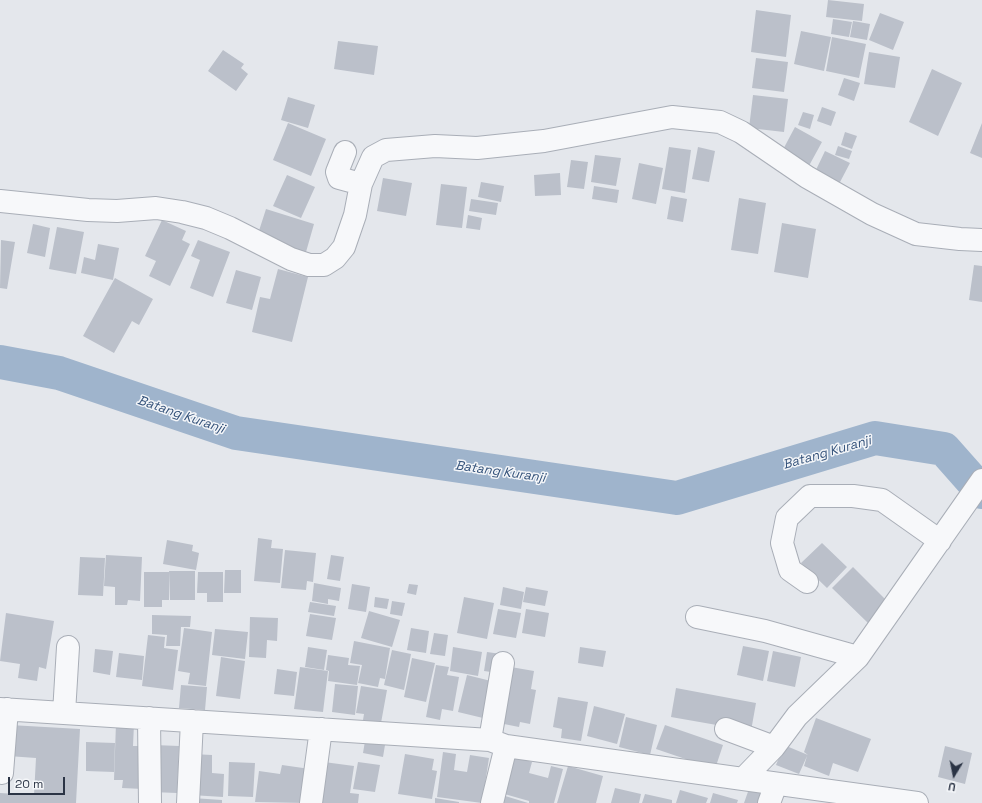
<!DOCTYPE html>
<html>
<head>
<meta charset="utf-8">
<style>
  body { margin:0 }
  #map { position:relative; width:982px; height:803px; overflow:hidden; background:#e4e7ec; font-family:"Space Grotesk",sans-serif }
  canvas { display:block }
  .north { position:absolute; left:934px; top:755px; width:40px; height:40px; -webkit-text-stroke:3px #f4f6f9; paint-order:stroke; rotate:190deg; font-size:11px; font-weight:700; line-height:16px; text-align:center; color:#2b3445 }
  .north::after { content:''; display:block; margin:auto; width:14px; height:18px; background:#2b3445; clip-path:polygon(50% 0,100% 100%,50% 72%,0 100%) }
  .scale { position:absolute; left:8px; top:777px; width:57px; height:18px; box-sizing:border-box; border:2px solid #2b3445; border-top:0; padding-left:5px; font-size:12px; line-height:14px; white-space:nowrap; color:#2b3445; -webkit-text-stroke:3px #f4f6f9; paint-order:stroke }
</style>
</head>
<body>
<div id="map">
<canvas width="982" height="803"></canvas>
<div class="north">U</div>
<div class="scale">20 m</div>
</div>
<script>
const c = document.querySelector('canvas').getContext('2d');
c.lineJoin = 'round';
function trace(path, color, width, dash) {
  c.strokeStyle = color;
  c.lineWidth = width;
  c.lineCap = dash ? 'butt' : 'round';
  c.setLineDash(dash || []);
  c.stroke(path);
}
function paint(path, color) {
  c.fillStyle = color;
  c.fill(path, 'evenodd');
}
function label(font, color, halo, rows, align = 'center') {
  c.font = font + ' "Space Grotesk",sans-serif';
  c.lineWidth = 3;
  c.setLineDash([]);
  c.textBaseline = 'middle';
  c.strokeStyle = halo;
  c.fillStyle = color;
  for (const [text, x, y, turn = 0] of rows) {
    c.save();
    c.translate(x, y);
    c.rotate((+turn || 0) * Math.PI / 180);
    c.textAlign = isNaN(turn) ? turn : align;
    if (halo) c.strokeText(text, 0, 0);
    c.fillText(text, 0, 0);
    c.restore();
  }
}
const river = new Path2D(`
  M0 362 59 373 236 433 677 498 875 438 944 449 982 492`);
const building = new Path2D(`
  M828 0 864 4 862 21 826 17Z
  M756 10 791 15 786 57 751 52Z
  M880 13 904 22 893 50 869 40Z
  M833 19 852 22 849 37 831 34Z
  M853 21 870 24 867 40 850 37Z
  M801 31 831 37 824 71 794 64Z
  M832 37 866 44 859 78 826 71Z
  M338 41 378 46 374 75 334 69Z
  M223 50 244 64 241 68 248 74 236 91 208 71Z
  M869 52 900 57 895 88 864 84Z
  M756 58 788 62 784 92 752 88Z
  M932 69 962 83 938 136 909 122Z
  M844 78 860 83 854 101 838 95Z
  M753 95 788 99 784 132 749 128Z
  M288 97 315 105 308 128 281 120Z
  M822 107 836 112 831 126 817 121Z
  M803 112 814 115 810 129 798 125Z
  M288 123 326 139 311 176 273 160Z
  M982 123V158L970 153Z
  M795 127 822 142 805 173 778 159Z
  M845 132 857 136 852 149 841 145Z
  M838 146 852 151 849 159 835 155Z
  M669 147 691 150 685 193 662 189Z
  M698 147 715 151 709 182 692 179Z
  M825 151 850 163 839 184 815 172Z
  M595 155 621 158 616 186 591 182Z
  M571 160 588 162 584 189 567 187Z
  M639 163 663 168 656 204 632 199Z
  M560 173 561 195 535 196 534 175Z
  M287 175 315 187 301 218 273 206Z
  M383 178 412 183 406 216 377 211Z
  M481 182 504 186 501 202 478 197Z
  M441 184 467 187 462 228 436 225Z
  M594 186 619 190 617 203 592 199Z
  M671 196 687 199 683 222 667 219Z
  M739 198 766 203 758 254 731 250Z
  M471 199 498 203 496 215 469 211Z
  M266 209 314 224 306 252 257 237Z
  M468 215 482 218 480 230 466 228Z
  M162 220 186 231 182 240 190 244 170 286 149 276 156 261 145 256Z
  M782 223 816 229 808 278 774 272Z
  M33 224 50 228 45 257 27 253Z
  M57 227 84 232 76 274 49 269Z
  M1 240 15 242 7 289 0 288Z
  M198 240 230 252 213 297 190 288 200 260 191 256Z
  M98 244 119 248 113 280 81 273 84 257 95 260Z
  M974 265 982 266V302L969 300Z
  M278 269 308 277 292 342 252 332 260 297 270 299Z
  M236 270 261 277 252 310 226 303Z
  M115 278 153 299 139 325 132 321 114 353 83 336Z
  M258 538 272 540 271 548 283 549 280 583 254 581Z
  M167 540 193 545 192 551 199 553 196 570 163 564Z
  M822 543 847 567 827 588 801 563Z
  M285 550 316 553 313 582 307 581 306 590 281 588Z
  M106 555 142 557 140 601 128 600 127 605H115V587L104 586Z
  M331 555 344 557 340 581 327 579Z
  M80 557 105 558 103 596 78 595Z
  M853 567 888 602 868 623 832 588Z
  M225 570H241V593H224Z
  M169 571H195V600H170Z
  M144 572H169V600H162V607H144Z
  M198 572H223V602H207V593H197Z
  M314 583 341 588 339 601 328 599V604L312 601Z
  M352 584 370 587 366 612 348 609Z
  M409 584 418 585 416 595 407 593Z
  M503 587 524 592 521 609 500 605Z
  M526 587 548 591 545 606 523 602Z
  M375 597 389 599 387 609 374 607Z
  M464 597 494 603 487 639 457 633Z
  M392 601 405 603 402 616 390 614Z
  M310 602 336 606 334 616 308 612Z
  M498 609 521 613 516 638 493 634Z
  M526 609 549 613 545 637 522 633Z
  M369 611 400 620 392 647 361 638Z
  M6 613 54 621 46 669 39 667 37 681 18 678 20 664 0 661Z
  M310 614 336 618 332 640 306 636Z
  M152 615 191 616 190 627H181L180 646H166L167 635 152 634Z
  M250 617 278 618 277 641 267 640 266 658 249 657Z
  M184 628 212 632 206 686 188 684 190 673 178 671Z
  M411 628 429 631 426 653 407 650Z
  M215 629 248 632 245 659 212 655Z
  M434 633 448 635 445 656 430 654Z
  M148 635 165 637 164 648 178 650 173 690 142 686Z
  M354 641 390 648 385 679 380 678 378 687 358 683 362 665 350 663Z
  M743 646 769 651 763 681 737 675Z
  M308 647 327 650 324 670 305 667Z
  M453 647 482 652 478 676 450 671Z
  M580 647 606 651 603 667 578 663Z
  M95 649 113 651 110 675 93 672Z
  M392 650 411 654 404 690 384 685Z
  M773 651 801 657 795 687 767 681Z
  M487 652 501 654 498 673 484 671Z
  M119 653 144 656 142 680 116 677Z
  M328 655 349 658 348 665 360 666 357 685 328 681 329 671 326 670Z
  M221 657 245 661 240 699 216 696Z
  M412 658 435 663 426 702 404 697Z
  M436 665 449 667 447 675 459 677 453 711 442 709 440 720 426 717Z
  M505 666 534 671 531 689 536 690 530 724 520 722 519 727 494 722Z
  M300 667 328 671 323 712 294 709Z
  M277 669 297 672 294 696 274 694Z
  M467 675 491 681 483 718 458 712Z
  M335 684 358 686 355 715 332 712Z
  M181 685 207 687 205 710 179 708Z
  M361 686 387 690 381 723 363 720 364 714 356 713Z
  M676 688 756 703 751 731 671 717Z
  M558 697 588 702 581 741 561 738 562 729 553 727Z
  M594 706 625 714 617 744 587 736Z
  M626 717 657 725 650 755 619 747Z
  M816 718 871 739 858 772 833 763 829 776 804 766 807 756 799 774 776 765 784 745 808 755 804 752Z
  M116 723 134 724 133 746H144L143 789 122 788 123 780H114Z
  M10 725 80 729 76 803H0V793L34 795 36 758 8 756Z
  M665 725 723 745 715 769 656 749Z
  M365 741 385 745 383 757 363 753Z
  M86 742 115 743 114 772 86 771Z
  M154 745 179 746 177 793 152 792Z
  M945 746 972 753 965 784 938 777Z
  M443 752 456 754 454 770 467 772 470 755 489 758 482 803 437 797Z
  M192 754 212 755V773L224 774 223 797 191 795Z
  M405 754 434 759 432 770 437 771 432 799 398 794Z
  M511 756 532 762 529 773 548 778 551 766 563 769 554 803H529V801L501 793Z
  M229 762 255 763 253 797 228 796Z
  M324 762 354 766 350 793 359 794 358 803H318Z
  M358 762 380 765 375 792 353 789Z
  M282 765 310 769 306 803 255 802 259 771 280 774Z
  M568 766 603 776 596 803H557Z
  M750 786 768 792 764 803H744Z
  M615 788 641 794 639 803H611Z
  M680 790 708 798 706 803H676Z
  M713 793 738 800 737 803H710Z
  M645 794 672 800V803H642Z
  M502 795 528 803H499Z
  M192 798 222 800V803H192Z
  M435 798 459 802V803H435Z`);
const minor = new Path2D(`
  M345 152 337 172 339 178 361 184
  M0 201 88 210 117 211 156 208 182 212 206 218 230 228 291 259 309 265H324L335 258 344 247 355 215 361 184 373 157 386 150 435 146 477 148 544 141 672 117 720 122 741 132 807 177 872 214 916 234 960 239 982 240
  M807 582 790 570 782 543 787 518 810 496H853L882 500 940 541
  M697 617 765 631 858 657
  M0 709 490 740 506 746 743 779 774 747 797 716 858 657 982 480
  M64 713 68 647
  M149 718 150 803
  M726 729 774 747
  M490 740 503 663
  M2 773 7 709
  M743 779 917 803
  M188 803 192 721
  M311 803 321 729
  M492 803 506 746
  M769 803 776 784`);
const waterNames = [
  ["Batang Kuranji",181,415,19],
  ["Batang Kuranji",827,453,-16],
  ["Batang Kuranji",500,472,8]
];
trace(river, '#9fb4cc', 34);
paint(building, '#bbc0ca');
trace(minor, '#a9aeb7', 24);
trace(minor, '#f7f8fa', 22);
label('italic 13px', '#34527a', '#f4f6f9', waterNames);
</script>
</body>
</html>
